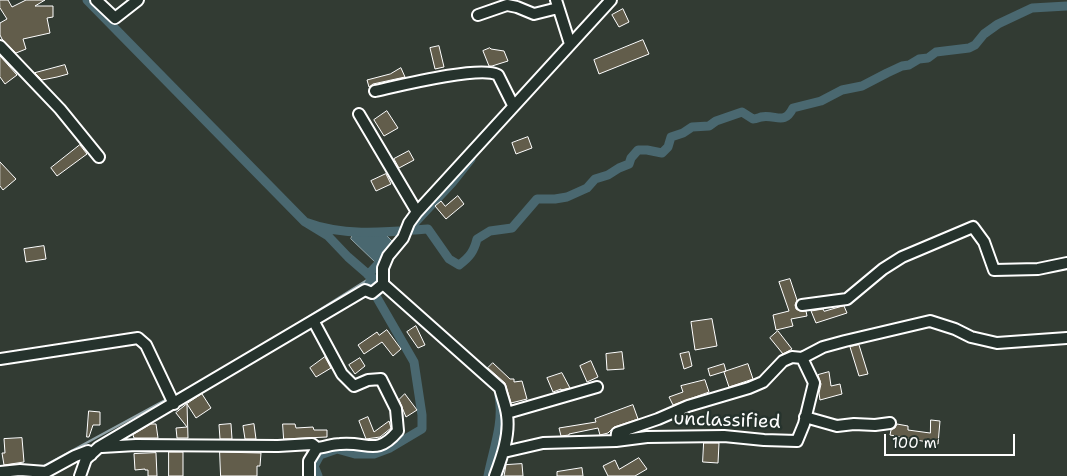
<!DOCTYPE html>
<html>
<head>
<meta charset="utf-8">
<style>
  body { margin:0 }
  #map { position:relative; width:1067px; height:476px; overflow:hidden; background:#323b33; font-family:"Shantell Sans",sans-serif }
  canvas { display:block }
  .scale { position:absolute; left:884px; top:434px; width:131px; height:22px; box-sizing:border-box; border:2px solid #fff; border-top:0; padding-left:6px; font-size:15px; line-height:18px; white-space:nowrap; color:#fff; -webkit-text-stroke:4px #26332d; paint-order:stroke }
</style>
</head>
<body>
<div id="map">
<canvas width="1067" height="476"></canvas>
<div class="scale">100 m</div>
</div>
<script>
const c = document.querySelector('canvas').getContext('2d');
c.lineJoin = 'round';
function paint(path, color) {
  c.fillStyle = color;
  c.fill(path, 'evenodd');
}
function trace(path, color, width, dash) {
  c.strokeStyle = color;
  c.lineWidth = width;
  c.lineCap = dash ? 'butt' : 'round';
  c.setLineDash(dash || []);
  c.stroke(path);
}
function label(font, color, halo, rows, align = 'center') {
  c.font = font + ' "Shantell Sans",sans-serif';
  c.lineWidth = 5;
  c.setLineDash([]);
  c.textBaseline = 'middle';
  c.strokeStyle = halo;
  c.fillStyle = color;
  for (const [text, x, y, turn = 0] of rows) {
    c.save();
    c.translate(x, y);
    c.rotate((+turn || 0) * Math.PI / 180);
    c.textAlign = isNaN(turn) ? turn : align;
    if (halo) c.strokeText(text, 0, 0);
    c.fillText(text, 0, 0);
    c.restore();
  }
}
const water = new Path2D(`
  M353 234H385L393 242 375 262 351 239Z`);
const stream = new Path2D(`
  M286 331 372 277
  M174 396 208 377
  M42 467 169 398`);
const canal = new Path2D(`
  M87 0 305 222 328 236 348 257 386 290
  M305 222C344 237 388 232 428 229L449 259 459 265C470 257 474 251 477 239L490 231 512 228 537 199H555L567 197 587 188 595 179 608 175 619 168 629 164 631 158 638 150H647L662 153 668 147 671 137 683 133 692 127 709 126 716 121 742 112 753 119C756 119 758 118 761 117 776 114 784 126 793 108L821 101 842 90 862 86 887 73 902 66 909 65 919 59 928 58 936 52 969 48 975 45 984 34 998 24 1032 8 1067 6
  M410 228 452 183 471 159
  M368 275 388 253
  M318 476 314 466 320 455 337 449 355 454H374L390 448 422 429V415L414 362 369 284 372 277
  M488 476C493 450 504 423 499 396`);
const building = new Path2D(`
  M0 0H8L12 7 26 0H45L35 6H53V17L47 18 50 33 23 39 26 49 16 53 2 39 0 35V23L7 19 0 8Z
  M623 9 629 22 619 27 612 15Z
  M643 40 649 54 599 74 594 60Z
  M439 46 444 67 435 69 430 48Z
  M490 48 491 49 504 51 508 61 492 66H489L483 51Z
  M0 56 17 75 5 84 0 77Z
  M65 65 68 74 57 77 42 80 35 73Z
  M401 68 405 77 373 84 369 87 367 80 390 74Z
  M387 111 398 128 384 136 374 120Z
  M528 137 532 148 516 154 512 143Z
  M80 145 87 154 57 176 51 168Z
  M409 151 414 160 399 168 394 159Z
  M0 162 16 179 3 190 0 186Z
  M386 174 391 184 376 191 371 181Z
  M458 196 464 204 446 219 435 206 441 201 445 206Z
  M44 246 46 259 26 262 24 249Z
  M790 279 797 300 795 305 796 309 800 311H806L807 316 791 319 793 326 776 330 773 315 789 311 779 282Z
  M844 306 847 313 816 323 811 311 823 309 824 311Z
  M712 319 717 346 695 350 691 322Z
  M416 326 425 345 418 348 407 332Z
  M387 330 401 349 393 356 382 342 364 354 358 345 377 332 379 335Z
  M778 331 792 349 783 354 770 338Z
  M859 345 868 374 859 376 850 347Z
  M622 352 624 369 607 370 606 354Z
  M689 352 692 366 684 369 680 354Z
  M325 357 331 368 316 377 310 368Z
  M360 358 365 366 355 374 349 365Z
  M591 361 598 377 587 382 580 366Z
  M493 363 510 379H514V382L522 381 527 399 511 403 505 383 488 368Z
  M724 364 726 371 710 376 708 369Z
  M748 364 753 379 729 387 724 372Z
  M829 372 831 386 840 384 842 394 820 400 819 393 821 384 818 375Z
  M562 373 570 388 561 390V389L553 392 547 378Z
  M705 380 709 392 673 405 669 397 683 392 681 386Z
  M202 394 211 408 196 418 187 404Z
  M405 394 417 410 406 417 399 400Z
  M187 404 188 438H177L176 428 187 427 176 413Z
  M633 405 638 419 614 427 608 433 600 435 598 428 569 434V435L561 436 559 428 596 422 595 419Z
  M89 411 100 412V425H93L89 437H87Z
  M368 417 374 432 389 421 391 428 380 437 366 439 359 421Z
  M931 420 940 421 938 444 890 435 891 430 895 428 897 424 908 426V430L930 433Z
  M151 424H156L158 438H134L133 435Z
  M231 424 232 439H220L219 425Z
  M254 424 256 439H245L243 426Z
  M283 424H295L296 428 313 427 314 430H327V437L284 439Z
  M22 438 24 462 4 465 2 453H5L4 439Z
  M704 443H719L718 463 703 462Z
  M169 452H183V476H169Z
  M220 452 261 453 260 466H257V476H221Z
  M156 453 157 476H148V470H145V469L135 470 134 454Z
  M639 458 647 469 635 476H608L603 466 615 460 619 469Z
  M522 464 523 476H504L506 465Z
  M582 468 583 476H557V472Z`);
const street = new Path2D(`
  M96 0 115 18 138 0
  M556 0 570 44
  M478 15 507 5 517 7 534 14 558 8
  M0 46 60 109 99 157
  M375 91C398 86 480 65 498 75L513 105
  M359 114 417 212
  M802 305 847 299 883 269 902 257 973 227 984 242 994 270 1038 269 1067 263
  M0 359 138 338 146 345 174 404
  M507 413 597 387
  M805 417 837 426 854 424 875 425 890 423
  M616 441 617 433 658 419 688 406 749 388 763 382 783 361 792 357 802 358
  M102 447 136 445 278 446 312 444 317 448
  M504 452 543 443 616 441 647 437 724 436 764 440 797 441 804 424 814 383 802 358 823 347 845 341 930 321 955 329 971 337 997 343 1067 338
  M0 472 20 470 46 472 75 456 88 451 91 455
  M80 476 86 459 99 447 365 290 372 293 383 284
  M309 476V461L317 448C325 447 333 444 340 444 368 441 376 457 398 431L396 409 381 379 368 380 354 386 342 374 314 322
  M495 476C502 457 510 435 507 415 506 406 502 397 500 388L383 284V268L388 256 403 238 409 223 417 212 611 0`);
const streetNames = [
  ["unclassified",727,421,2]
];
paint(water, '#4a6870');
trace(water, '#92a4a9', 1);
trace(stream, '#92a4a9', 2.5);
trace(canal, '#4a6870', 9);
paint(building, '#625d4b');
trace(building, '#fff', 1);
trace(street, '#fff', 14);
trace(street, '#26332d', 10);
label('19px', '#fff', '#26332d', streetNames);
</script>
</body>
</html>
